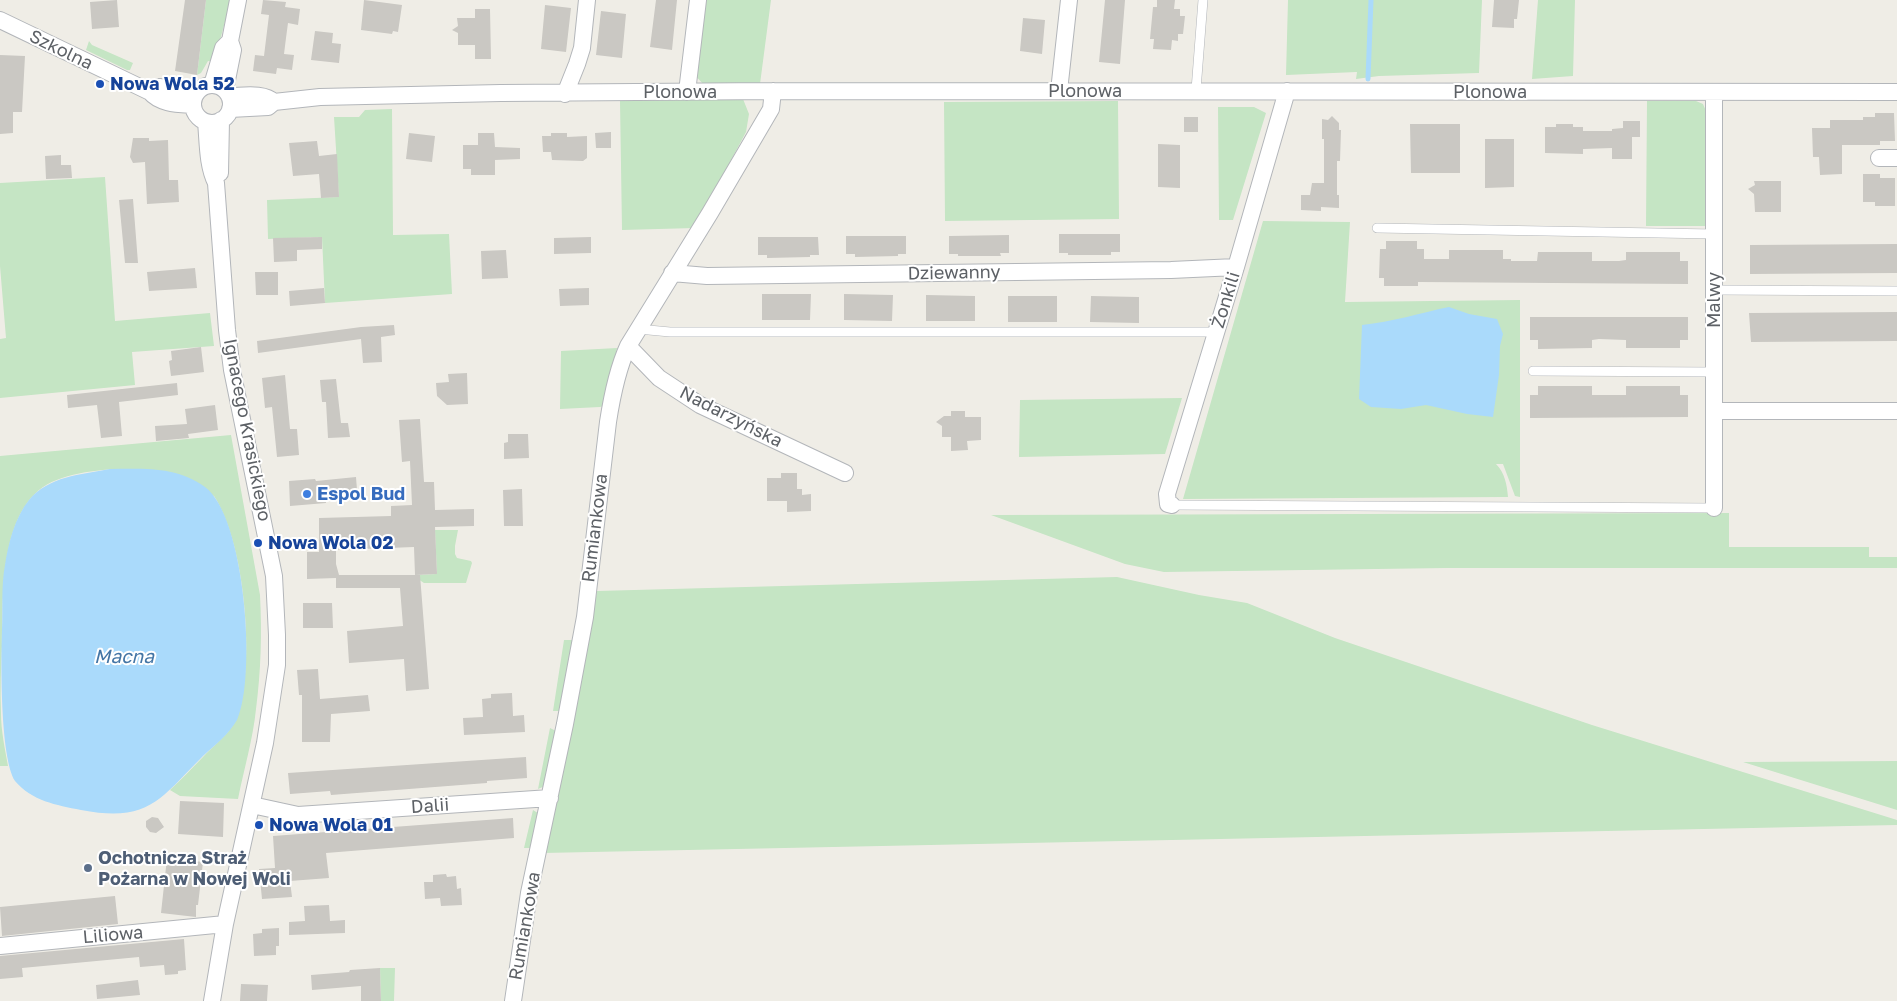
<!DOCTYPE html>
<html>
<head>
<meta charset="utf-8">
<style>
  body { margin:0 }
  canvas { display:block; background:#efede6 }
</style>
</head>
<body>
<canvas width="1897" height="1001"></canvas>
<script>
const c = document.querySelector('canvas').getContext('2d');
c.lineJoin = 'round';
function paint(path, color) {
  c.fillStyle = color;
  c.fill(path, 'evenodd');
}
function trace(path, color, width, dash) {
  c.strokeStyle = color;
  c.lineWidth = width;
  c.lineCap = dash ? 'butt' : 'round';
  c.setLineDash(dash || []);
  c.stroke(path);
}
function label(font, color, halo, rows, align = 'center') {
  c.font = font + ' "Golos Text",sans-serif';
  c.lineWidth = 4;
  c.setLineDash([]);
  c.textBaseline = 'middle';
  c.strokeStyle = halo;
  c.fillStyle = color;
  for (const [text, x, y, turn = 0] of rows) {
    c.save();
    c.translate(x, y);
    c.rotate((+turn || 0) * Math.PI / 180);
    c.textAlign = isNaN(turn) ? turn : align;
    if (halo) c.strokeText(text, 0, 0);
    c.fillText(text, 0, 0);
    c.restore();
  }
}
const green = new Path2D(`
  M206 0H231L214 62 208 61 201 73 197 75Z
  M703 0H771L760 84H703L694 74Z
  M1288 0H1482L1479 73 1379 76 1356 79 1357 72 1286 75Z
  M1538 0H1575L1573 76 1532 79Z
  M89 41 92 45 133 63 130 70H127L86 50Z
  M743 99 749 114 746 132 695 228 622 230 620 101Z
  M1118 101 1119 219 945 221 944 102Z
  M1647 101H1696L1703 104 1706 111 1707 226H1646Z
  M1218 107H1254L1266 113 1233 220H1219Z
  M392 109 393 235 449 234 452 294 325 303 322 237 268 239 267 200 339 197 334 117H359L365 110Z
  M105 177 115 321 210 313 214 346 132 352 135 385 0 398V339L6 338 0 266V183Z
  M1263 221 1350 222 1345 302 1520 300V497L1515 496 1503 464H1496C1505 473 1507 485 1508 497L1183 499Z
  M617 348 606 405 600 407 560 409 561 351Z
  M1182 398 1165 454 1019 457 1020 400Z
  M231 435 260 595C262 633 261 671 256 709 253 739 244 769 238 799L180 796 170 790C181 780 191 769 202 758 213 746 227 736 235 722 240 713 241 702 243 692 252 640 243 541 214 496L123 469C99 469 58 474 39 490 0 523 3 597 2 645 1 667 0 690 1 713 1 731 5 749 8 766H0V456Z
  M1729 513V547H1869V557H1897V568H1447L1164 572 1125 564 991 515Z
  M435 530H458L455 546V554L457 558 471 561 472 563 466 583H424L415 577V575L437 574Z
  M1117 577 1199 595 1247 603 1335 638 1592 725 1897 820V825L543 853C564 766 584 679 597 591Z
  M564 640H574L562 711H553Z
  M550 728 558 732 547 785 538 789Z
  M1897 761V810L1743 762Z
  M533 810 541 815 534 848H524Z
  M380 968H395L394 1001H381Z`);
const water = new Path2D(`
  M1449 307 1469 314 1497 319 1503 334 1500 346 1499 375 1493 417 1467 414 1426 405 1401 409 1371 407 1359 399 1362 325C1392 322 1420 313 1449 307Z
  M110 469C144 469 176 466 205 487 245 516 257 677 237 720 229 734 215 745 203 756 160 799 149 823 81 810 56 805 32 801 15 781 0 756 1 662 2 629 3 608 1 586 5 565 8 544 15 517 29 500 49 476 80 475 110 469Z`);
const stream = new Path2D(`
  M1368 79 1371 0`);
const building = new Path2D(`
  M117 0 119 27 92 29 90 2Z
  M185 0H206L197 75 175 71Z
  M263 0 286 2 285 7 300 9 298 25 288 23 286 38 284 54 294 55 292 70 277 68 276 74 253 71 255 55 264 56 269 15 261 14Z
  M364 0 402 5 398 32 393 31 392 34 361 30Z
  M656 0H677L672 50 650 47Z
  M1105 0H1125L1120 64 1099 62Z
  M1157 0H1175L1174 9H1180V16H1185L1183 34H1178V41L1172 40 1171 50 1153 49 1154 39H1150L1153 7H1157Z
  M1494 0H1519L1517 19H1514V28L1492 27Z
  M545 5 571 8 566 52 541 49Z
  M475 9H490L491 59H475V45H458V33L452 30 458 26 457 18H475Z
  M601 11 626 14 622 58 596 55Z
  M1023 18 1045 20 1042 54 1020 51Z
  M315 31 333 33 332 43 341 44 339 63 311 60Z
  M0 55 25 56 22 112H13V133L0 134Z
  M1875 113H1894L1895 141H1880V145H1842V174L1820 175 1819 157H1813L1812 128H1830V120H1863V117H1875Z
  M1332 116 1339 123V130H1341L1340 161H1337V195H1339V208L1321 207V211L1301 210V195H1310L1312 183H1324V139H1322V119L1328 120Z
  M1184 117H1198V132H1184Z
  M1623 121H1640V137H1632V159H1612V148L1583 149V154L1545 153V127H1556V124H1573V127H1583V131H1612V129L1623 128Z
  M1410 124H1460V173H1411Z
  M611 132V148H596L595 133Z
  M409 133 435 136 432 162 406 159Z
  M478 133H494L495 147 520 148V159L495 160V175H471V169H463V145H478Z
  M551 133H567V137L587 136V158L583 161 552 160 551 152H543L542 136H551Z
  M133 138H149V141L168 140 169 180H178L179 202 147 204 145 162 133 163 130 157Z
  M1485 139H1514V187L1485 188Z
  M317 141 319 156 337 154 339 197 321 198 319 174 293 176 289 143Z
  M1158 144 1180 145V188L1158 187Z
  M61 155V165H71L72 178 46 179 45 156Z
  M1863 174H1880V178H1895V206H1875V202H1863Z
  M1754 181H1781V212H1755L1754 194 1748 189 1755 185Z
  M133 199 138 263H125L119 200Z
  M1059 234H1120V252H1111V255H1068V253H1059Z
  M1009 235V253H1000L1001 256H958V254H949V236Z
  M846 236H906V254H898V256L855 257V254H846Z
  M322 237V249L297 250V261L274 262 273 238Z
  M591 237V253L554 254V238Z
  M758 237H818L819 255H810V257L767 258V255H758Z
  M1386 241H1417V249H1424V259H1449V250H1503V259H1511V261H1537L1538 252H1592V261H1619L1626 260V252H1680V261H1688V284L1418 282V286H1384V278H1379L1380 249H1386Z
  M1897 244V273L1750 274V245Z
  M506 250 508 278 482 279 481 251Z
  M195 268 197 288 149 291 147 272Z
  M255 272H278V295H256Z
  M324 288 325 303 290 306 289 291Z
  M589 288V305L560 306 559 289Z
  M762 294H811L810 320H762Z
  M844 294 893 295 892 321 844 320Z
  M926 295 975 296V321H926Z
  M1008 296H1057V322H1008Z
  M1091 296 1139 297V323L1090 322Z
  M1897 312V341L1751 342 1749 313Z
  M1530 317H1688V340H1680V348H1626V340L1599 339 1592 340V348L1538 349V340H1530Z
  M394 325 395 335 381 337 382 362 363 363 361 339 258 353 257 341 361 327Z
  M201 347 204 372 171 376 169 361 172 360 171 351Z
  M467 373 468 404 447 405 437 396 436 383 449 382 448 374Z
  M285 375 290 429H297L299 455 277 457 272 407 265 408 262 378Z
  M336 379 341 423H348L350 437 328 438 326 402H322L320 380Z
  M177 383 178 395 119 402 122 436 101 438 97 405 68 408 67 395Z
  M1538 386H1592V395H1626V386H1680V395H1688V417L1530 418V395H1538Z
  M215 405 218 430 188 434 189 438 156 441 155 426 187 424 185 409Z
  M951 411H965V417H981V440L967 441 968 450 951 451V437H942V426L936 422 944 416H951Z
  M420 419 424 482H434L435 510 474 509V526L435 527 437 574 415 575H420L429 689 406 691 404 659 349 663 347 631 403 626 400 588H336V578L307 579V552H319V518L391 516V506L412 505 410 461 402 462 399 420ZM414 547 415 575H339L336 564V550Z
  M508 434H528L529 458 504 459V443L508 442Z
  M781 473H797V489H802V495L811 494V511L787 512V501H767V478H781Z
  M356 477 357 490 325 493 326 503 290 506 289 481 315 479 316 481Z
  M522 489 523 526H504L503 490Z
  M303 603H332L333 628H303Z
  M318 669 320 699 368 695 370 711 331 714 330 742H302V695H299L297 670Z
  M512 693 513 716 524 715 525 732 464 735 463 718 483 717 482 699 491 698V694Z
  M526 757 527 778 487 781V783L331 795 330 791 290 794 288 773Z
  M180 801 224 803 223 837 178 834Z
  M152 817 158 818 164 827 156 833 150 832 146 827V821Z
  M513 818 514 838 326 853 329 878 290 881 292 897 262 899 259 869 275 868 273 836Z
  M167 858 203 862 198 905H196V917L161 913Z
  M446 874 447 877 456 876 457 889 461 888 462 905 441 906 440 898 425 899 424 882H433V875Z
  M115 896 118 924 2 936 0 907Z
  M329 905 330 921 345 920V933L289 935V922L305 921 304 906Z
  M279 928V946H276V955L254 956 253 934 262 933V929Z
  M184 939 186 970 178 971V974L165 975 164 965 140 967 139 957 22 968 23 977 0 979V956Z
  M380 968 381 1001H361V986L312 990 311 975 349 972 350 970Z
  M138 980 140 995 97 999 96 985Z
  M241 984 268 985 267 1001H240Z`);
const service = new Path2D(`
  M1196 90 1203 0
  M1377 228 1714 234
  M1714 290 1897 291
  M638 329 670 332H1216
  M1533 371 1714 372
  M1172 505 1714 508`);
const minor = new Path2D(`
  M0 20 150 92C160 104 178 104 193 105
  M193 104a19 19 0 1 1 38 0a19 19 0 1 1-38 0Z
  M212 85 223 48 230 41
  M225 90 233 50 230 41 238 0
  M1059 91 1069 0
  M150 92 154 88 159 87 196 92
  M687 92 698 0
  M565 94 577 64 582 48 587 0
  M229 96C243 96 264 92 274 102
  M230 109 268 107 274 102 320 97 501 93 773 91 1897 92
  M206 122C208 142 207 165 216 183L227 330 232 370 274 576 277 635V665L265 743 225 924 212 1001
  M1879 158H1897
  M220 173 221 120
  M672 273 707 276 1171 270 1236 267
  M628 346 659 378 700 405 845 473
  M1714 411H1897
  M1172 505 1168 504 1167 494 1236 267 1287 91
  M1714 508V92
  M252 805 298 815 550 798
  M0 946 225 924
  M513 1001 529 893 565 724 585 617 608 422C612 396 617 370 628 346L710 213 771 109 773 91`);
const markers = [
  [100,84,5,"#1a4fb4"],
  [307,494,5,"#3f7fe0"],
  [258,543,5,"#1a4fb4"],
  [259,825,5,"#1a4fb4"],
  [88,868,5,"#5c6f8a"]
];
const streetNames = [
  ["Szkolna",61,50,26],
  ["Plonowa",1085,91],
  ["Plonowa",680,92],
  ["Plonowa",1490,92],
  ["Dziewanny",954,273,-1],
  ["Żonkili",1226,300,-73],
  ["Malwy",1714,300,-90],
  ["Nadarzyńska",731,417,27],
  ["Ignacego Krasickiego",247,430,79],
  ["Rumiankowa",595,528,-83],
  ["Dalii",430,806,-4],
  ["Rumiankowa",525,926,-80],
  ["Liliowa",113,935,-5]
];
const transitNames = [
  ["Nowa Wola 52",110,84],
  ["Nowa Wola 02",268,543],
  ["Nowa Wola 01",269,825]
];
const shopNames = [
  ["Espol Bud",317,494]
];
const serviceNames = [
  ["Ochotnicza Straż",98,858],
  ["Pożarna w Nowej Woli",98,879]
];
const waterNames = [
  ["Macna",124,657]
];
paint(green, '#c5e5c4');
paint(water, '#aadafb');
trace(stream, '#aadafb', 5);
paint(building, '#cac8c3');
trace(service, '#b3b6ba', 10);
trace(minor, '#b3b6ba', 18);
trace(service, '#fff', 9);
trace(minor, '#fff', 16);
for (const [x, y, r, color] of markers) {
  const dot = new Path2D();
  dot.arc(x, y, r, 0, 2 * Math.PI);
  c.fillStyle = color;
  c.fill(dot);
  trace(dot, '#fff', 2);
}
label('18px', '#5d6166', '#fff', streetNames);
label('bold 18px', '#164399', '#fff', transitNames, 'left');
label('bold 18px', '#366cbe', '#fff', shopNames, 'left');
label('bold 18px', '#4e5e75', '#fff', serviceNames, 'left');
label('italic 19px', '#4375a5', '#fff', waterNames);
</script>
</body>
</html>
